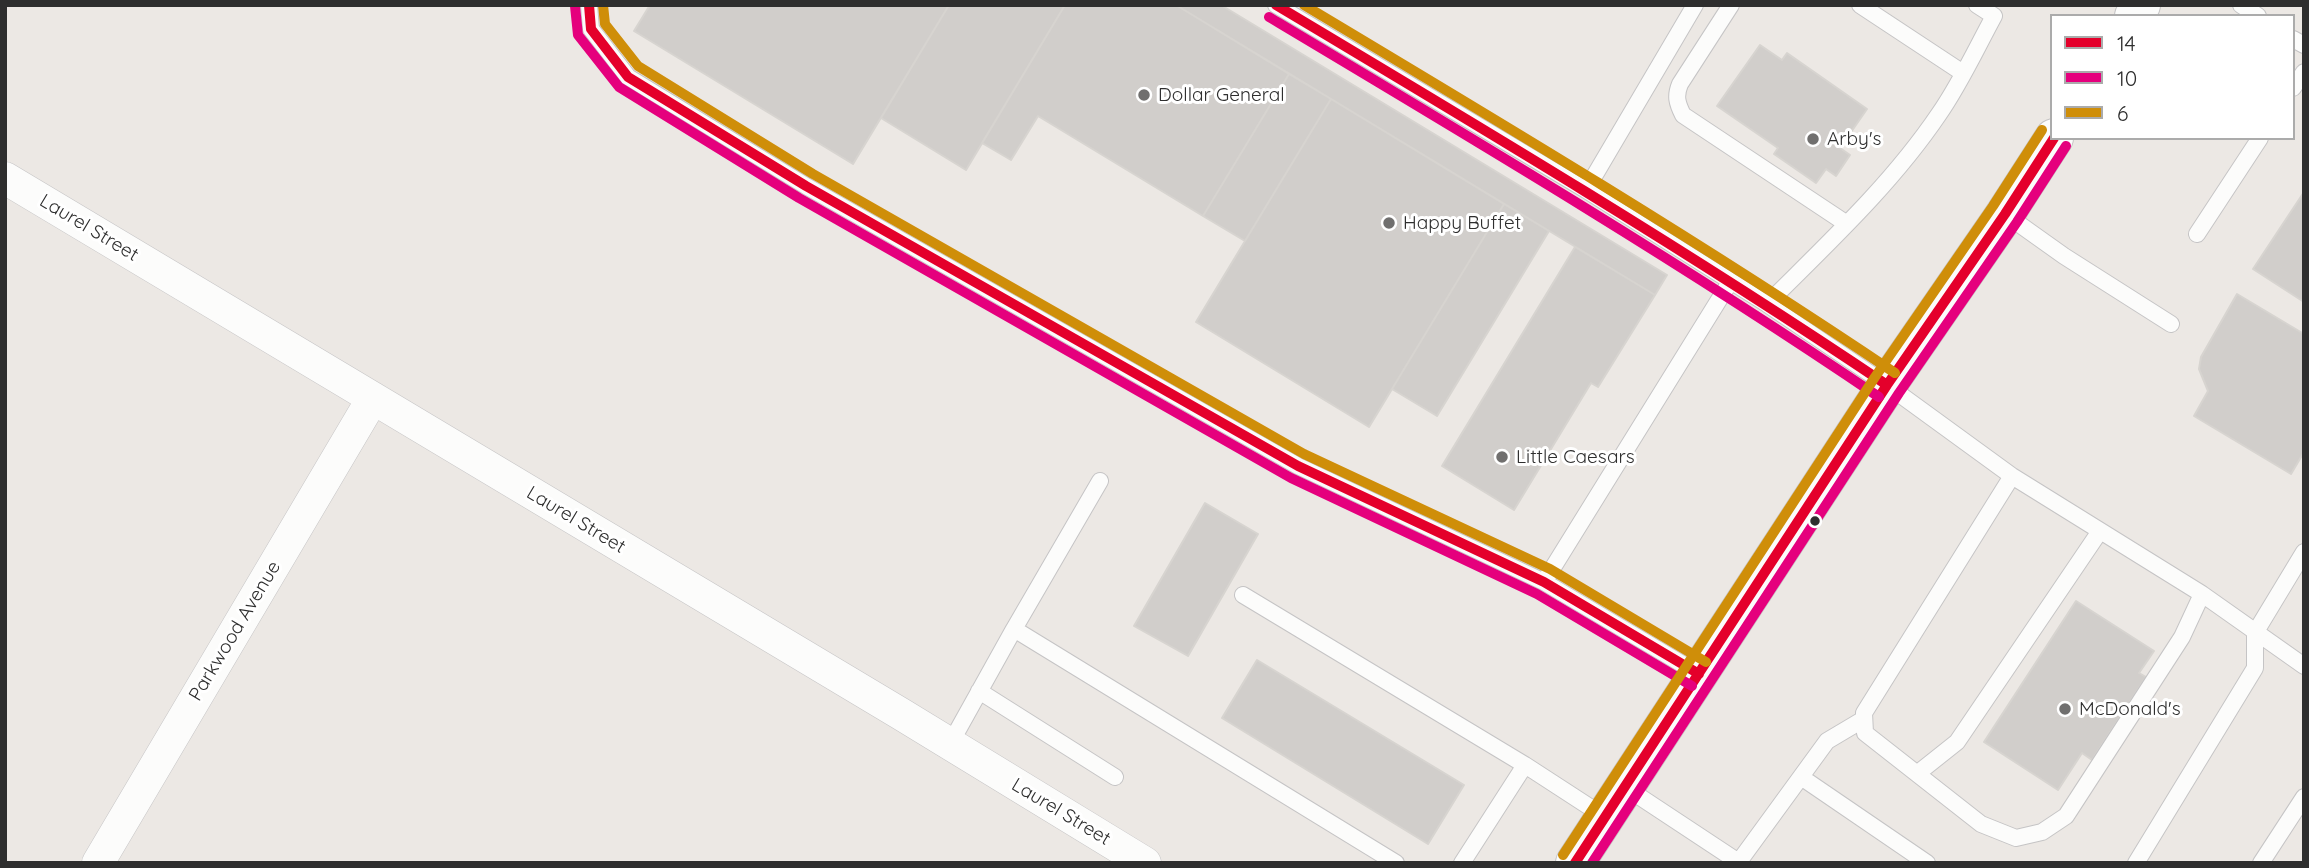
<!DOCTYPE html>
<html>
<head>
<meta charset="utf-8">
<style>
  body { margin:0 }
  #map { position:relative; width:2309px; height:868px; overflow:hidden; background:#ece8e4; font-family:Quicksand,sans-serif }
  canvas { display:block }
  .frame { position:absolute; inset:0; border:7px solid #2e2e2e; pointer-events:none }
  .legend { position:absolute; left:2050px; top:14px; width:245px; height:126px; box-sizing:border-box; background:#fff; border:2px solid #ababab; margin:0; padding:9px 12px; list-style:none; font-size:21px; color:#2e2e2e }
  .legend li { display:flex; align-items:center; gap:14px; height:35px }
  .legend b { width:35px; border:2px solid #ababab }
</style>
</head>
<body>
<div id="map">
<canvas width="2309" height="868"></canvas>
<div class="frame"></div>
<ul class="legend">
<li><b style="height:9px;background:#e4002b"></b>14</li>
<li><b style="height:9px;background:#e5007d"></b>10</li>
<li><b style="height:9px;background:#cf8e09"></b>6</li>
</ul>
</div>
<script>
const c = document.querySelector('canvas').getContext('2d');
c.lineJoin = 'round';
function paint(path, color) {
  c.fillStyle = color;
  c.fill(path, 'evenodd');
}
function trace(path, color, width, dash) {
  c.strokeStyle = color;
  c.lineWidth = width;
  c.lineCap = dash ? 'butt' : 'round';
  c.setLineDash(dash || []);
  c.stroke(path);
}
function label(font, color, halo, rows, align = 'center') {
  c.font = font + ' Quicksand,sans-serif';
  c.lineWidth = 6;
  c.setLineDash([]);
  c.textBaseline = 'middle';
  c.strokeStyle = halo;
  c.fillStyle = color;
  for (const [text, x, y, turn = 0] of rows) {
    c.save();
    c.translate(x, y);
    c.rotate((+turn || 0) * Math.PI / 180);
    c.textAlign = isNaN(turn) ? turn : align;
    if (halo) c.strokeText(text, 0, 0);
    c.fillText(text, 0, 0);
    c.restore();
  }
}
const building = new Path2D(`
  M650 5H949L853 164 634 31Z
  M949 5H1065L966 170 881 118Z
  M1065 5H1176L1289 74 1203 216 1038 116 1011 160 982 143Z
  M1176 5H1221L1667 275 1655 295Z
  M1760 45 1782 60 1787 53 1867 109 1840 148 1850 155 1836 176 1826 169 1816 183 1774 154 1778 148 1717 106Z
  M1289 74 1331 99 1245 241 1203 216Z
  M1331 99 1504 204 1369 427 1196 322Z
  M2304 192V302L2253 269Z
  M1504 204 1549 231 1437 416 1392 389Z
  M1575 247 1655 295 1598 387 1591 383 1514 510 1442 466Z
  M2237 294 2304 334V452L2291 474 2194 416 2208 391 2199 369 2201 357Z
  M1205 503 1258 534 1188 656 1134 626Z
  M2076 601 2154 651 2139 673 2146 677 2092 760 2082 753 2058 790 1984 742Z
  M1257 660 1464 785 1428 844 1222 718Z`);
const service = new Path2D(`
  M589 5 591 29 628 77 806 186 1298 466 1544 582 1699 674
  M1276 5 1586 190 1767 304 1887 385 2012 476 2202 594 2304 666
  M1731 5 1680 84C1675 96 1677 103 1683 115L1847 224
  M1860 5 1963 73
  M2241 5 2258 16
  M2293 39 2304 45
  M2293 88 2304 72
  M1586 190 1695 5
  M2005 214 2064 256 2171 324
  M2197 234 2260 138
  M1767 304C1827 244 1891 185 1939 114 1960 84 1976 49 1994 16L1977 5
  M2012 476 1864 713 1865 733 1981 824 2016 838 2042 832 2066 816 2182 637 2202 594
  M1100 481 1014 629 1396 863
  M1544 582 1730 282
  M1243 595 1525 765 1462 863
  M979 691 1115 777
  M950 744 1014 629
  M1525 765 1605 817
  M1918 773 1957 742 2100 531
  M1801 777 1927 863
  M1625 787 1740 863
  M1738 863 1827 741 1864 719
  M2136 863 2255 668V633L2304 552
  M2261 863 2304 797`);
const minor = new Path2D(`
  M5 178 901 714 1145 863
  M98 863 373 398`);
const secondary = new Path2D(`
  M2134 16 2141 5
  M1575 863 1887 385 2005 214 2054 138`);
const bus1 = new Path2D(`
  M589 5 591 29 628 77 806 186 1298 466 1544 582 1699 674
  M1276 5C1482 128 1688 251 1887 385
  M1575 863 1887 385 2005 214 2054 138`);
const bus2 = new Path2D(`
  M575 6 578 35 619 87 799 198 1291 478 1537 594 1692 686
  M1269 17C1475 140 1680 262 1879 397
  M1592 863 1899 393 2017 222 2066 146`);
const bus3 = new Path2D(`
  M603 5 605 24 638 66 813 174 1304 454 1550 569 1706 662
  M1304 5C1503 124 1702 243 1895 373
  M1563 855 1875 377 1993 206 2042 130`);
const markers = [
  [1144,95,7,"#706f6e"],
  [1813,139,7,"#706f6e"],
  [1389,223,7,"#706f6e"],
  [1502,457,7,"#706f6e"],
  [1815,521,6,"#2e2e2e"],
  [2065,709,7,"#706f6e"]
];
const poiNames = [
  ["Dollar General",1158,95],
  ["Arby's",1827,139],
  ["Happy Buffet",1403,223],
  ["Little Caesars",1516,457],
  ["McDonald's",2079,709]
];
const streetNames = [
  ["Laurel Street",89,228,31],
  ["Laurel Street",576,520,31],
  ["Parkwood Avenue",235,631,-59],
  ["Laurel Street",1061,812,31]
];
paint(building, '#d1cecb');
trace(building, '#d7d4d0', 2);
trace(service, '#c5c4c5', 18);
trace(minor, '#c5c4c5', 33);
trace(secondary, '#c5c4c5', 40);
trace(service, '#fcfcfb', 16);
trace(minor, '#fcfcfb', 32);
trace(secondary, '#fcfcfb', 38);
trace(bus1, '#e4002b', 10);
trace(bus2, '#e5007d', 10);
trace(bus3, '#cf8e09', 10);
for (const [x, y, r, color] of markers) {
  const dot = new Path2D();
  dot.arc(x, y, r, 0, 2 * Math.PI);
  c.fillStyle = color;
  c.fill(dot);
  trace(dot, '#fff', 2.5);
}
label('19px', '#2e2e2e', '#fff', poiNames, 'left');
label('19px', '#2e2e2e', '#fff', streetNames);
</script>
</body>
</html>
